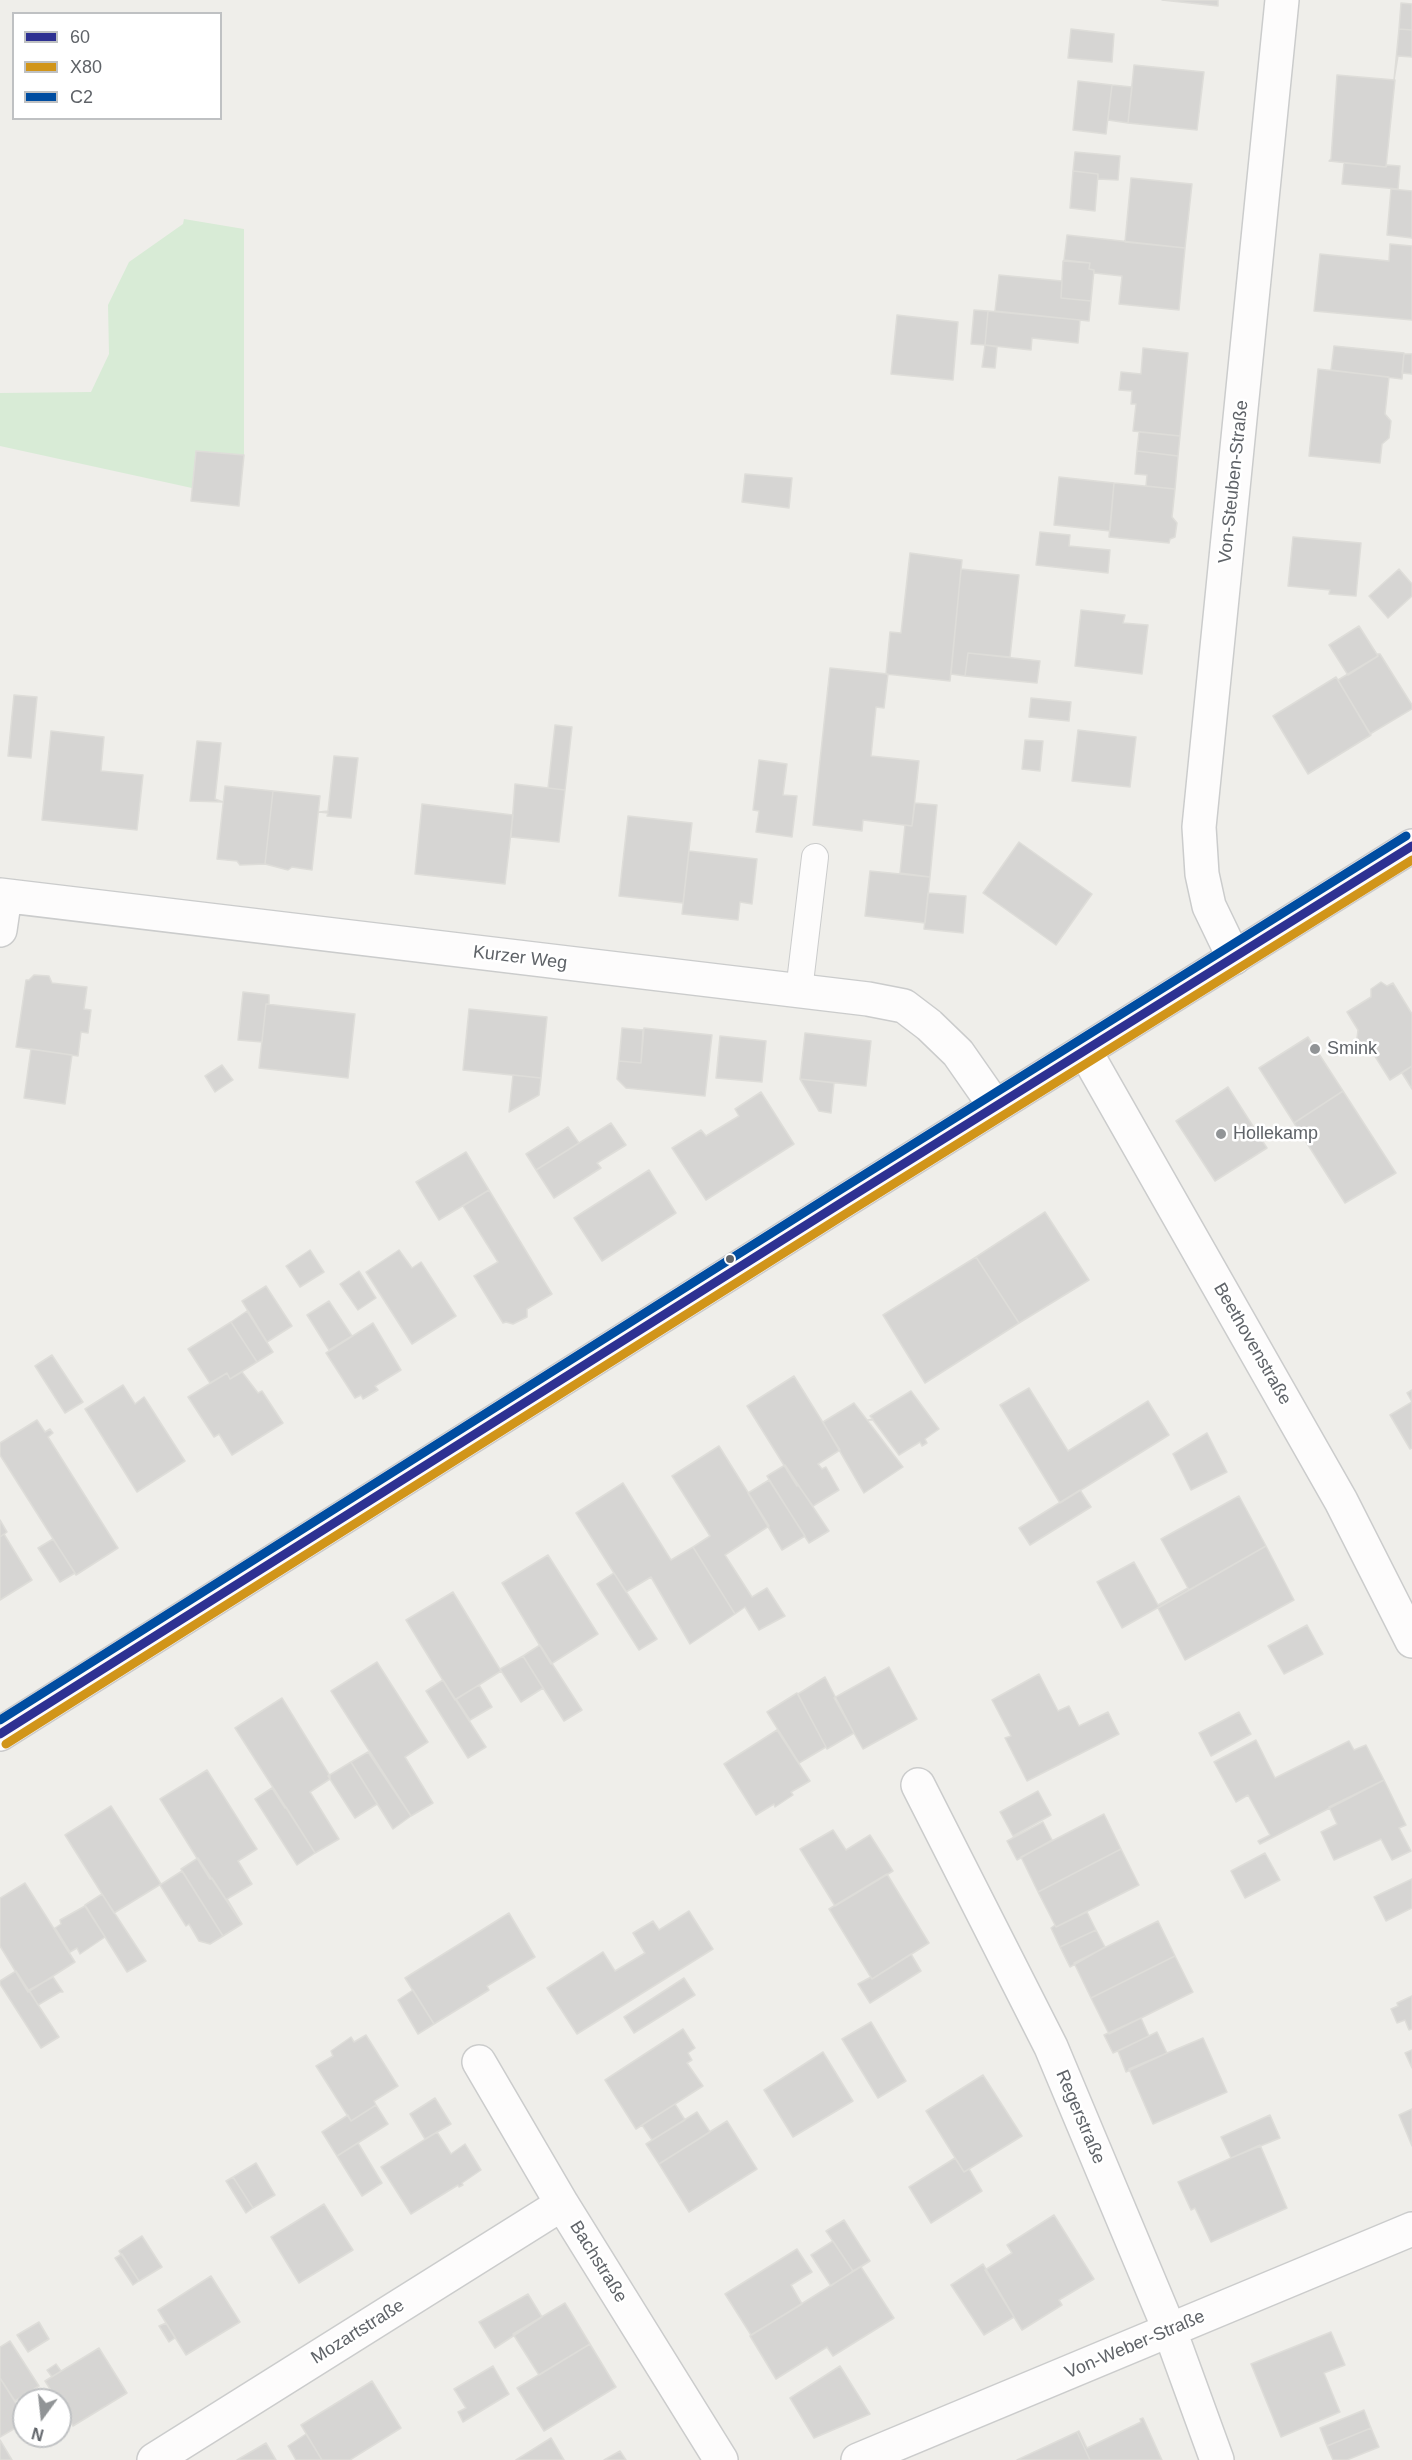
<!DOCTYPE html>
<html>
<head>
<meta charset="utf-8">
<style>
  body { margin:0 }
  #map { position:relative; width:1412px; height:2460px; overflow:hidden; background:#efeeea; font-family:Arial,sans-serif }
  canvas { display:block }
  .legend { position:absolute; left:12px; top:12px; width:210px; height:108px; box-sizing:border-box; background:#fff; border:2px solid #bfc1c3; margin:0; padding:8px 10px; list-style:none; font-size:18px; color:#5f6368 }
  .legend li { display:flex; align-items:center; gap:12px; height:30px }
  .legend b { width:30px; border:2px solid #bfc1c3 }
  .north { position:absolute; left:12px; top:2388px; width:60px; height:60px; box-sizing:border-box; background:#fff; border:2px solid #bfc1c3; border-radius:50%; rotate:195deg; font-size:16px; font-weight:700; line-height:24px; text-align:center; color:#5f6368 }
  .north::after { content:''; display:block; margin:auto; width:21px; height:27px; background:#919496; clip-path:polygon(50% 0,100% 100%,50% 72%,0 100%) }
</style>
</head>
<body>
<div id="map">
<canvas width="1412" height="2460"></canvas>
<ul class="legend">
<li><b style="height:8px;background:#2e3192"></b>60</li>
<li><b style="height:8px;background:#d1951a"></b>X80</li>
<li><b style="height:8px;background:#004da1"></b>C2</li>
</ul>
<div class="north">N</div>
</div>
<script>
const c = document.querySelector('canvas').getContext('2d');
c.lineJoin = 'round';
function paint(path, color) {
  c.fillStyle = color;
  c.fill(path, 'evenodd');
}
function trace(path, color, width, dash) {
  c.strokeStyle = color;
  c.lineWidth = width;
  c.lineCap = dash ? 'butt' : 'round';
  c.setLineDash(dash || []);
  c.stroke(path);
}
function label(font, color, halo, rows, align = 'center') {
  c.font = font + ' Arial,sans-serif';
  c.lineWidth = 5;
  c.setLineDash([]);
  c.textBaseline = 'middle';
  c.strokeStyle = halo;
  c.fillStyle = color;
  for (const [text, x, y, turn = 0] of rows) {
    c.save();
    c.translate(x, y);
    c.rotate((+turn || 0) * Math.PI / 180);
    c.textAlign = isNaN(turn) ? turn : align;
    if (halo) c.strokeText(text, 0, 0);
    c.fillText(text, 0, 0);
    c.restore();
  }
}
const green = new Path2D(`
  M184 219 244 229V455L196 451 192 488 0 446V393L91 392 109 354 108 305 129 262 183 224Z`);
const building = new Path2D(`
  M1162 0H1218V6Z
  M1401 3 1412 4V30L1399 29Z
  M1071 29 1114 34 1112 62 1068 58Z
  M1399 29 1412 30V57L1398 56 1394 80Z
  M1134 65 1204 72 1197 130 1128 123Z
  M1337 75 1395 80 1386 167 1329 161 1331 159Z
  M1078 81 1112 85 1106 134 1073 130Z
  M1112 85 1132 87 1128 123 1108 120Z
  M1075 152 1120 156 1118 180 1098 179V174L1073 171Z
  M1344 163 1386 167 1387 165 1400 166 1398 189 1342 184Z
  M1073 171 1098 174 1095 211 1070 208Z
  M1131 178 1192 184 1185 248 1125 242Z
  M1391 189 1412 191V238L1387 235Z
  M1067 235 1185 248 1179 310 1119 304 1122 276 1094 273V270L1089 269 1090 263 1064 260Z
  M1390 244 1412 246V320L1314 311 1320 254 1389 261Z
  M1063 261 1090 263 1089 269 1094 270 1091 301 1061 298Z
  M999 275 1062 281 1061 298 1091 301 1089 321 995 311Z
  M974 310 988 311 985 345 971 344Z
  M988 311 1080 320 1078 343 1032 338 1031 350 985 345Z
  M897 315 958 322 953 380 891 374Z
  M985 345 997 347 995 368 982 367Z
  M1334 346 1404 353 1402 379 1331 370Z
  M1143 348 1188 353 1180 436 1133 431 1136 404H1131L1132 391 1119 390 1121 372 1141 374Z
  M1404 354H1412V374L1402 373Z
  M1318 369 1389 377 1385 414 1391 421 1389 438 1382 444 1380 463 1309 456Z
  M1139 432 1180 436 1178 456 1137 451Z
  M196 451 244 455 239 506 191 501Z
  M1137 451 1178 456 1175 489 1146 486 1147 475 1135 474Z
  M745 474 792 478 789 508 742 502Z
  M1059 477 1114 483 1110 531 1054 525Z
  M1114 483 1175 489 1172 517 1177 523 1175 537 1170 539 1169 543 1109 537Z
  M1040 532 1070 535 1069 546 1110 550 1108 573 1036 565Z
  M1293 537 1361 543 1356 596 1329 594 1330 590 1288 586Z
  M910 553 962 560 950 681 886 674 890 632 901 633Z
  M961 569 1019 575 1010 657 968 653 965 676 951 674Z
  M1399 569 1412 584V596L1388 618 1369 596Z
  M1081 610 1125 615 1123 623 1148 625 1142 674 1075 666Z
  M1359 626 1378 656 1348 675 1329 645Z
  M968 653 1040 661 1037 683 965 676Z
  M1377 654H1380L1412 705V709L1370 734 1338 680 1378 656Z
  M830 668 888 674 884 708 876 707 871 756 919 761 912 826 863 820 862 831 813 825Z
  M1336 677 1371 735 1308 774 1273 716Z
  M14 695 37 697 31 758 8 756Z
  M1031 698 1071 702 1069 721 1029 717Z
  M555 725 572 727 565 790 548 788Z
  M1078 730 1136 737 1130 787 1072 781Z
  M51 731 104 737 101 771 143 775 137 830 42 820Z
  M1025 740 1043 741 1040 771 1022 769Z
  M197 741 221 743 215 799 223 802 190 801Z
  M334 756 358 758 351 818 327 816 328 813 319 812 328 811Z
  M759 760 787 764 783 795 797 796 792 837 756 832 759 811 753 810Z
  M515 784 565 790 559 842 511 837Z
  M225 786 273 791 265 864 240 865 237 861 217 859Z
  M273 791 320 796 312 870 292 867 288 870 265 864Z
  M915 803 937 805 930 877 900 873 905 825 912 826Z
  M422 804 513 815 505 884 415 874Z
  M628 816 692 823 683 903 619 896Z
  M1019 842 1092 894 1056 945 983 893Z
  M689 851 757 859 752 904 740 902 738 920 682 914Z
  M870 871 930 877 925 923 865 916Z
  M928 893 966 896 963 933 924 929Z
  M34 975 49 976 52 983 87 987 84 1009 91 1010 88 1033 81 1032 78 1056 16 1047 26 980H29Z
  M1381 982 1387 986 1393 983 1412 1014V1066L1390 1080 1371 1050 1363 1048 1357 1038 1358 1030 1347 1012 1371 997V989Z
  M243 992 269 995V1004H266L262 1042 238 1040Z
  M266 1004 355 1014 348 1078 259 1068Z
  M469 1009 547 1017 541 1078 463 1070Z
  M622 1028 643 1030 641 1063 619 1061Z
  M644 1028 712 1035 705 1096 626 1088 617 1079 619 1061 641 1063Z
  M805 1033 871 1041 866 1086 800 1079Z
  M720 1036 766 1041 762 1082 716 1078Z
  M1308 1037 1343 1091 1294 1123 1259 1068Z
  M31 1049 72 1055 65 1104 24 1098Z
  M222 1065 233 1080 215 1092 205 1076Z
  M1412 1066V1089L1402 1073Z
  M513 1075 541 1078 539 1095 509 1112Z
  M800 1079 834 1083 831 1113 819 1111Z
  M1228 1087 1267 1148 1215 1181 1176 1121Z
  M1343 1091 1396 1173 1345 1203 1294 1123Z
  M761 1092 794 1144 706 1200 672 1148 701 1130 706 1136 739 1116 735 1109Z
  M611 1123 626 1145 597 1163 601 1168 554 1198 536 1170Z
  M568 1127 579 1143 536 1170 526 1154Z
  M466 1152 489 1190 439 1220 416 1182Z
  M649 1170 676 1213 602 1261 574 1218Z
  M489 1190 552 1294 527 1309V1317L513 1324 506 1322 503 1323 474 1276 498 1262 463 1206Z
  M1045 1212 1089 1280 1019 1323 976 1257Z
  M310 1250 324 1272 300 1287 286 1266Z
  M399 1250 412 1268 421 1262 456 1316 412 1344 366 1272Z
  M976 1257 1019 1323 925 1383 883 1315Z
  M359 1271 376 1298 358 1310 340 1284Z
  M266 1286 292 1326 267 1342 242 1301Z
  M329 1301 352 1336 329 1350 307 1315Z
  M247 1311 273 1352 257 1362 231 1322Z
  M231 1322 257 1362 230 1379 227 1373 210 1383 188 1349Z
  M373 1323 401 1370 375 1386 378 1390 363 1399 361 1395 355 1398 326 1353Z
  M52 1355 83 1402 65 1413 35 1366Z
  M242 1372 258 1393 262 1391 283 1423 232 1455 219 1434 214 1437 188 1397 227 1373 230 1379Z
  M794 1376 840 1450 818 1464 822 1469 826 1467 839 1490 813 1506 798 1485 797 1486 747 1406Z
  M123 1385 135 1404 144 1397 185 1461 137 1492 85 1409Z
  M1029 1388 1068 1451 1148 1401 1169 1435 1060 1503 1000 1405Z
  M1412 1390V1448L1410 1449 1390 1415 1412 1402 1407 1393Z
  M911 1391 939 1429 925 1439 927 1443 922 1446 920 1442 899 1455 873 1420H868L873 1419 870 1416Z
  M854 1403 903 1467 864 1493 823 1422Z
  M37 1420 45 1432 50 1429 53 1433 48 1437 118 1548 76 1575 0 1455V1443Z
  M1207 1433 1227 1472 1191 1490 1173 1454Z
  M719 1446 769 1526 725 1555 752 1597 767 1588 785 1616 759 1630 745 1607 735 1614 693 1547 710 1536 672 1476Z
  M785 1465 829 1531 809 1543 767 1476Z
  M769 1480 805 1536 782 1550 748 1493Z
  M623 1483 671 1560 693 1547 735 1614 690 1644 651 1577 626 1592 576 1513Z
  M1080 1490 1091 1507 1030 1545 1019 1528Z
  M1239 1496 1266 1546 1189 1590 1161 1539Z
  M0 1520 7 1532 0 1537Z
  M4 1534 32 1580 0 1600V1537Z
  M53 1539 75 1573 60 1582 38 1548Z
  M1266 1546 1294 1600 1185 1660 1158 1608Z
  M548 1555 598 1634 551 1664 502 1583Z
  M1134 1562 1158 1605 1188 1588 1189 1590 1122 1628 1097 1582Z
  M614 1573 657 1639 639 1650 597 1584Z
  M453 1592 501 1671 455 1700 406 1620Z
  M1307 1625 1323 1654 1284 1674 1268 1646Z
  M540 1645 582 1710 564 1721 523 1656Z
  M523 1656 543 1688 521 1702 500 1669Z
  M377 1662 428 1742 405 1757 433 1803 411 1816 331 1691Z
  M889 1667 917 1719 863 1749 834 1698Z
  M1039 1674 1058 1711 1069 1706 1079 1726 1108 1712 1119 1734 1027 1781 1005 1738 1011 1736 992 1700Z
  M825 1677 854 1733 827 1749 798 1694Z
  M443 1680 486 1747 468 1758 426 1691Z
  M479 1685 492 1707 470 1720 456 1699Z
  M797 1693 826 1747 799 1763 767 1712Z
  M282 1698 330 1776V1779L310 1792 339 1839 315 1853 235 1728Z
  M1239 1712 1251 1734 1211 1756 1199 1733Z
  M777 1730 810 1781 791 1792 793 1795 775 1807 774 1804 756 1815 724 1764Z
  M1256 1740 1275 1778 1349 1741 1354 1750 1366 1745 1384 1780 1260 1844 1258 1841 1270 1835 1248 1795 1236 1802 1214 1762Z
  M368 1752 411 1816 393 1829 351 1762Z
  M351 1762 377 1804 355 1818 328 1776Z
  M207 1770 257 1849 238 1861 252 1884 227 1899 242 1924 212 1878 210 1879 160 1799Z
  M1384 1780 1406 1825 1399 1828 1411 1851 1392 1860 1381 1839 1334 1860 1321 1832 1337 1824 1329 1807Z
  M272 1788 285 1808 286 1807 315 1853 297 1865 255 1799Z
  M1038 1791 1051 1815 1013 1836 1000 1812Z
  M111 1806 161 1884 114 1913 65 1835Z
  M1104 1814 1121 1849 1038 1892 1021 1857Z
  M1043 1822 1052 1840 1017 1860 1007 1841Z
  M833 1830 846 1850 870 1835 893 1871 835 1906 800 1849Z
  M1121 1849 1139 1885 1056 1927 1038 1892Z
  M1265 1853 1280 1880 1245 1898 1231 1871Z
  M198 1858 242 1924 223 1936 181 1869Z
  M182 1871 223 1936 210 1944 199 1941 189 1924 186 1926 160 1885Z
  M887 1874 929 1943 872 1979 829 1909Z
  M1412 1879V1908L1386 1921 1374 1897Z
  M25 1883 75 1962 28 1992 0 1946V1898Z
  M102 1894 146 1961 127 1972 85 1905Z
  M85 1906 105 1937 80 1954 77 1948 70 1952 55 1928 61 1924 60 1920Z
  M689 1911 713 1949 577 2034 547 1988 603 1952 615 1971 645 1953 633 1933 653 1921 659 1930Z
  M1087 1912 1096 1930 1060 1947 1051 1928 1055 1925 1056 1927Z
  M509 1913 535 1957 487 1986 489 1990 434 2024 405 1978Z
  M1158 1921 1175 1956 1091 1998 1074 1963Z
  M1096 1930 1105 1947 1070 1967 1060 1947Z
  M911 1954 921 1971 870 2003 858 1984 871 1977 872 1979Z
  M1175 1956 1193 1992 1109 2034 1091 1998Z
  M16 1971 59 2037 41 2048 0 1984V1981Z
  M53 1977 63 1992H60L38 2005 29 1990Z
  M684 1978 695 1995 634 2033 624 2017Z
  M413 1990 434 2024 418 2034 398 2000Z
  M1412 1996V2029L1409 2030 1405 2020 1397 2023 1391 2009 1398 2006 1397 2003Z
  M1141 2018 1149 2036 1113 2053 1104 2035Z
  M871 2022 906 2081 878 2098 842 2039Z
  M683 2029 695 2048 688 2053 692 2060 687 2063 703 2086 636 2129 605 2080Z
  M1157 2032 1167 2053 1126 2072 1118 2051Z
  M366 2035 398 2086 374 2101 376 2105 351 2121 316 2066 333 2056 331 2051 351 2037 354 2042Z
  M1203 2038 1227 2092 1153 2124 1129 2069Z
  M1412 2050V2068L1405 2053Z
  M823 2052 853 2101 793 2137 764 2090Z
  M983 2075 1022 2136 964 2172 926 2111Z
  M435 2098 451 2124 425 2139 410 2114Z
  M675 2104 685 2120 652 2140 642 2125Z
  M376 2105 388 2124 337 2156 322 2132 348 2115 351 2121Z
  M1412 2109V2146L1399 2115Z
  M697 2112 710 2132 659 2164 646 2144Z
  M1270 2115 1280 2138 1231 2158 1221 2137Z
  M727 2121 757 2169 689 2212 659 2164Z
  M437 2132 451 2154 465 2144 481 2170 462 2183 463 2185 459 2187 458 2185 411 2214 381 2167Z
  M358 2143 382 2183 362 2196 337 2156Z
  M1260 2145 1287 2208 1211 2242 1195 2208 1191 2210 1178 2182Z
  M955 2158 964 2172 969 2169 982 2191 931 2223 909 2187Z
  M256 2163 275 2195 253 2208 233 2177Z
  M233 2177 253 2208 246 2213 226 2181Z
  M324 2204 353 2250 299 2283 271 2237Z
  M1054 2215 1094 2279 1059 2300 1062 2305 1022 2330 985 2270 1012 2253 1007 2245Z
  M844 2220 870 2261 853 2271 826 2231Z
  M142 2236 162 2267 139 2281 119 2251Z
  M833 2241 853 2271 831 2286 811 2255Z
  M797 2249 812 2272 791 2285 802 2304 751 2335 725 2294Z
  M122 2254 139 2281 133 2285 115 2258Z
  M870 2261 861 2267 894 2318 833 2356 827 2347 776 2379 750 2336Z
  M983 2264 1014 2317 984 2335 951 2285Z
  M211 2276 240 2322 186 2355 158 2310Z
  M528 2294 542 2317 495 2348 479 2322Z
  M565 2303 590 2344 539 2375 513 2334Z
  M39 2322 49 2339 28 2352 17 2335Z
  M166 2323 175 2338 169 2342 159 2326Z
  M1331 2332 1345 2365 1324 2373 1340 2412 1281 2437 1251 2364Z
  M10 2341 39 2386 15 2401 0 2378V2347Z
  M590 2344 616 2387 544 2431 517 2388Z
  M99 2348 127 2393 73 2426 60 2405V2400H57L45 2381Z
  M56 2364 61 2371 52 2377 47 2370Z
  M493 2366 509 2394 463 2422 458 2412 466 2408 454 2389Z
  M840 2366 870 2414 814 2438 790 2398Z
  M0 2378 24 2416V2423L0 2437Z
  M372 2381 401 2428 350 2460H322L301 2425Z
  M1364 2410 1371 2428 1327 2446 1320 2428Z
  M1143 2418 1162 2460H1090L1077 2432 1079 2431 1087 2448 1141 2422 1140 2419Z
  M1371 2428 1379 2447 1347 2460H1333L1327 2446Z
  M1077 2432 1090 2460H1017Z
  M306 2434 322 2460H296L288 2446Z
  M551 2438 564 2460H516Z
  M0 2440 12 2460H0Z
  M266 2443 276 2460H237Z
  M620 2451 626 2460H604Z`);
const service = new Path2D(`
  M799 991 815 857`);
const minor = new Path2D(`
  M0 895 868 999 904 1006 929 1025 958 1053 995 1106
  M0 930 5 896
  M1234 958 1209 906 1202 874 1199 827 1282 0
  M1085 1051 1341 1501 1412 1641
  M918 1785 1051 2047 1170 2331 1217 2460
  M479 2062 562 2204 721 2460
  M154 2460 562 2204
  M858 2460 1412 2229`);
const secondary = new Path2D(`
  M0 1734 841 1203 1412 846`);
const bus1 = new Path2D(`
  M0 1734 841 1203 1412 846`);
const bus2 = new Path2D(`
  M6 1744 847 1213 1412 860`);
const bus3 = new Path2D(`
  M0 1720 835 1193 1406 836`);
const markers = [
  [1315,1049,6,"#919496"],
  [1221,1134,6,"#919496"],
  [730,1259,5,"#5f6368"]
];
const streetNames = [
  ["Von-Steuben-Straße",1234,482,-84],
  ["Kurzer Weg",520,958,7],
  ["Beethovenstraße",1252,1344,60],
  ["Regerstraße",1080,2117,67],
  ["Bachstraße",598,2262,58],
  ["Mozartstraße",358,2332,-32],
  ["Von-Weber-Straße",1135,2345,-23]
];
const poiNames = [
  ["Smink",1327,1049],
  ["Hollekamp",1233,1134]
];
paint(green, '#d8ebd6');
paint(building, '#d6d5d3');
trace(building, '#deddd9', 1.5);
trace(service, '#cbcccc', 28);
trace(minor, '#cbcccc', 36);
trace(secondary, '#cacacb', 36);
trace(service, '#fdfcfc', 26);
trace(minor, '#fdfcfc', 33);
trace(secondary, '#fdfcfc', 33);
trace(bus1, '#2e3192', 9);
trace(bus2, '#d1951a', 9);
trace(bus3, '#004da1', 9);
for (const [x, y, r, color] of markers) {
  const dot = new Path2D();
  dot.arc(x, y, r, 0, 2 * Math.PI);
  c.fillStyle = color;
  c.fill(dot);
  trace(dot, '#fff', 2);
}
label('18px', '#5f6368', '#fff', streetNames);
label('18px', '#5f6368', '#fff', poiNames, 'left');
</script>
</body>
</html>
